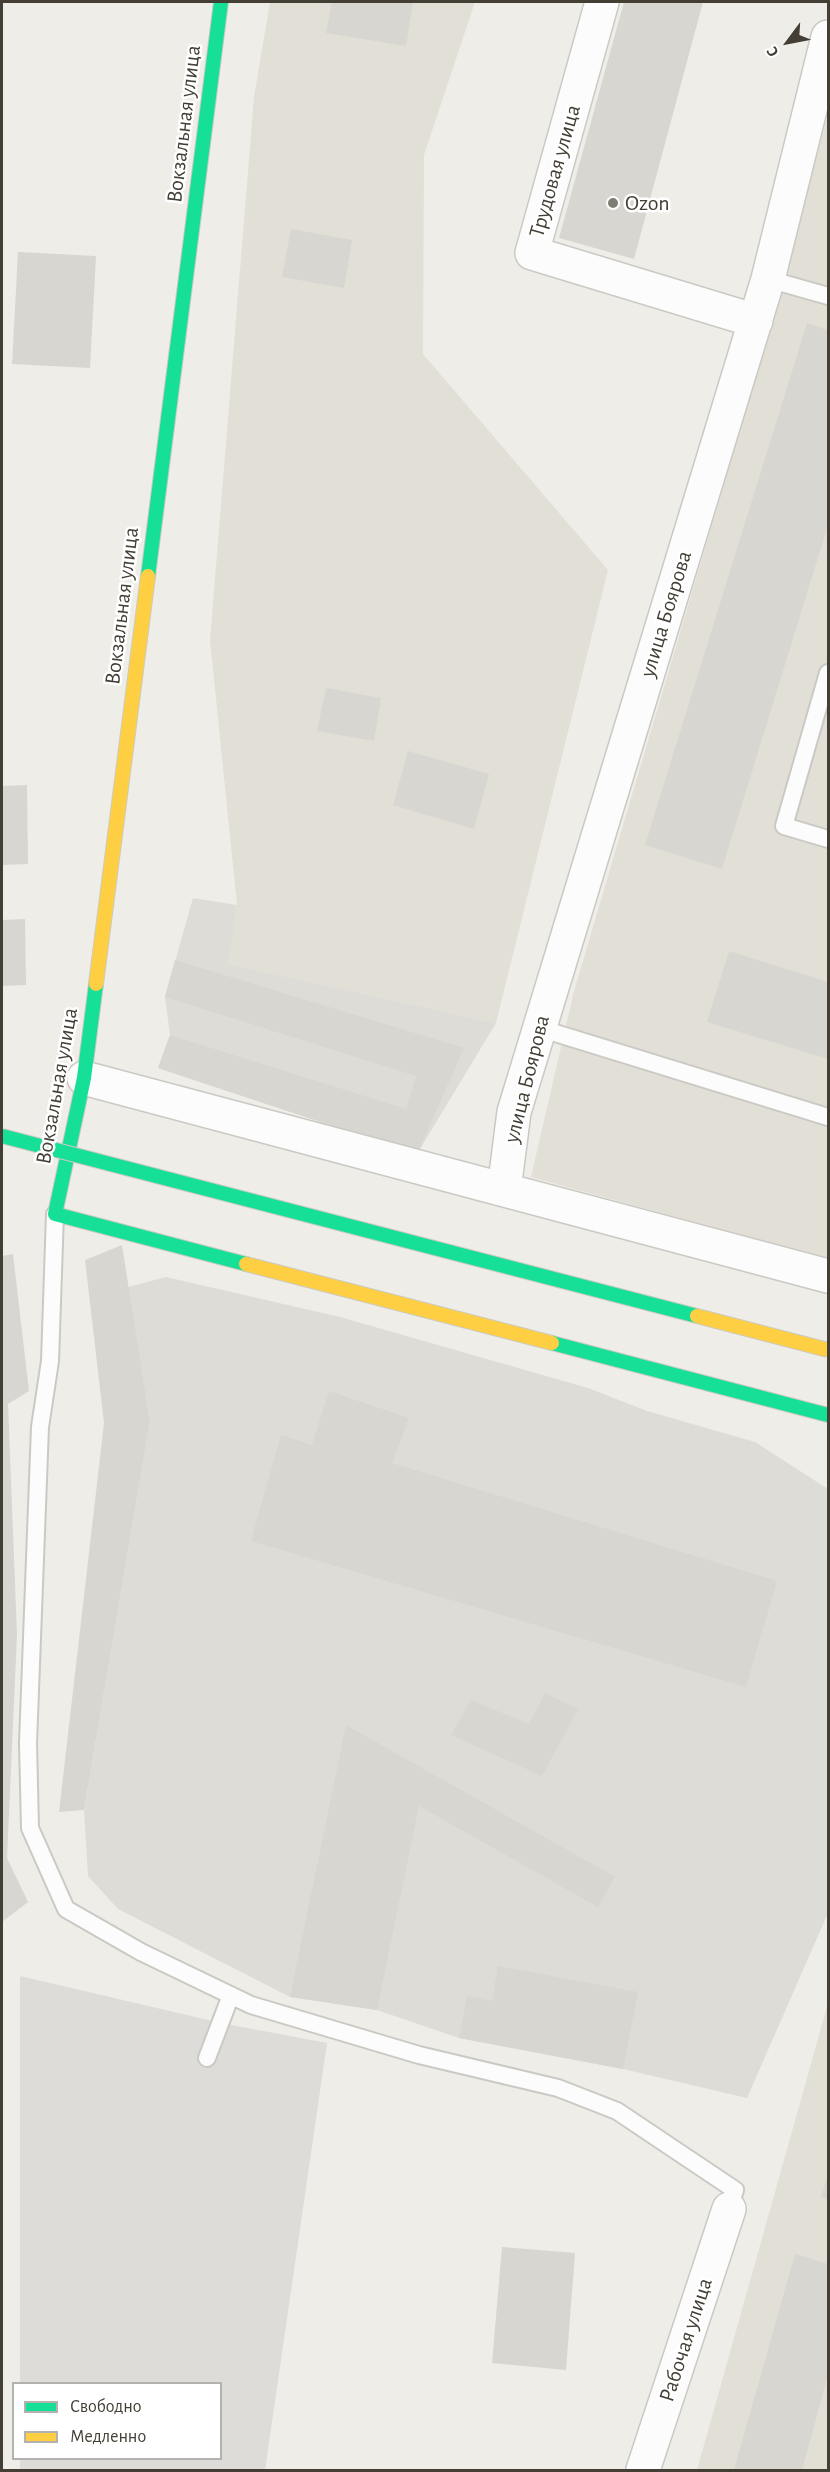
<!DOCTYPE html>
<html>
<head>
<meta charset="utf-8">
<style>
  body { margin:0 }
  #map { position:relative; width:830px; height:2472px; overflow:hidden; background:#eeede8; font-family:"Alegreya Sans",sans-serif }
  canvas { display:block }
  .frame { position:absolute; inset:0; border:3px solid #433f35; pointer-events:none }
  .legend { position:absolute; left:12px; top:2382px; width:210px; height:78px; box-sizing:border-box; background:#fff; border:2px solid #b4b2ae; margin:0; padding:8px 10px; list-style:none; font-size:18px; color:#433f35 }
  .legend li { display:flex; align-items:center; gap:12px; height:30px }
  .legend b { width:30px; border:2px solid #b4b2ae }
  .north { position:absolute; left:758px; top:12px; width:60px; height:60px; -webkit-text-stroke:4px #fff; paint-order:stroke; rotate:238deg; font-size:16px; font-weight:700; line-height:24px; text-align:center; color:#433f35 }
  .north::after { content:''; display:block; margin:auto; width:21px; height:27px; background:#433f35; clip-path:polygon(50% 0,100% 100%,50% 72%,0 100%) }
</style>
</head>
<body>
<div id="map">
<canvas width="830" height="2472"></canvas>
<div class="frame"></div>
<ul class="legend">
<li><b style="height:8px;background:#16e098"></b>Свободно</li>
<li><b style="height:8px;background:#ffcf43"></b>Медленно</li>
</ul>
<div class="north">С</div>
</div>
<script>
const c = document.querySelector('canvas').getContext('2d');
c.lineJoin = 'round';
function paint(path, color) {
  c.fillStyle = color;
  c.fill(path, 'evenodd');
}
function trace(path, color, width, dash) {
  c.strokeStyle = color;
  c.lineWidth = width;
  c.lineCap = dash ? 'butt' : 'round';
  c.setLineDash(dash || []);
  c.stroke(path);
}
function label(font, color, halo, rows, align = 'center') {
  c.font = font + ' "Alegreya Sans",sans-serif';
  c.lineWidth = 5;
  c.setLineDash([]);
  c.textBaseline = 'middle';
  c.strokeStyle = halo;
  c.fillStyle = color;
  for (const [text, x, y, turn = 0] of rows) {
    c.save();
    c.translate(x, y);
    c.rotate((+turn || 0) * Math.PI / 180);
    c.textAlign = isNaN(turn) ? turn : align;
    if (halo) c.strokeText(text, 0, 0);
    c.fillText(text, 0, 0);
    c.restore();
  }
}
const residential = new Path2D(`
  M270 2H475L424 155 423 354 608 570 496 1023 227 964 237 905 210 640 254 97Z
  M828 114V1259L531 1177 574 991 772 322Z
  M828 2003V2470H697Z`);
const industrial = new Path2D(`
  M193 898 237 905 228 964 496 1023 417 1154 158 1068 170 1035 165 997Z
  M166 1277 340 1317 588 1388 647 1411 755 1442 828 1489V1913L747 2098 623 2069 459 2038 377 2010 290 1997 118 1909 88 1876 84 1810 150 1422 128 1287Z`);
const parking = new Path2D(`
  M20 1976 221 2023 327 2043 265 2470H20V2459L220 2458V2384L20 2383Z`);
const building = new Path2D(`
  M332 2H413L406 46 326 33Z
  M624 2H703L634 259 559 238Z
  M291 229 352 240 344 288 282 277Z
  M18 252 96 256 90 368 12 364Z
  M807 323 828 330V525L722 869 645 845Z
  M326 688 381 698 374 741 317 731Z
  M408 751 489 774 474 829 393 805Z
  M27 785 28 864 2 865V786Z
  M25 919 26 985 2 986V920Z
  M729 951 828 982V1059L707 1022Z
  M175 960 464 1048 417 1154 158 1068 170 1035 406 1109 416 1076 165 997Z
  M122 1245 150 1422 84 1810 59 1812 104 1423 85 1260Z
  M13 1254 29 1391 8 1404 17 1635 7 1858 28 1902 2 1922V1256Z
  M329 1391 409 1418 392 1463 777 1581 746 1687 251 1541 281 1435 312 1445Z
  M545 1693 578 1709 542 1776 451 1735 471 1700 529 1724Z
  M346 1725 615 1877 598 1907 419 1806 377 2010 290 1997Z
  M498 1966 638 1992 623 2069 459 2038 467 1996 492 2001Z
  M828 2174V2199L821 2197Z
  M502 2247 575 2253 566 2370 492 2363Z
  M795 2254 828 2264V2375L802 2470H734Z`);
const lane = new Path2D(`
  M768 279 828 296
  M828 673 784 826 828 839
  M539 1028 828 1117
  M55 1214 50 1361 40 1427 28 1743 30 1828 66 1909 141 1952 251 2005 419 2055 558 2088 617 2111 735 2190 729 2209
  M207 2058 231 1995`);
const street = new Path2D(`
  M602 2 532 253 756 321
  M84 1078 828 1276
  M504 1190 514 1112 768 279 828 37
  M643 2470 729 2209`);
const fast = new Path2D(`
  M148 576 221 2
  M96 984 84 1078 55 1214 246 1264
  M552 1343 828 1415`);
const slow = new Path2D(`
  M96 984 148 576
  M246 1264 552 1343`);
const fastBridge = new Path2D(`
  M2 1136 697 1316`);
const slowBridge = new Path2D(`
  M697 1316 828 1350`);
const markers = [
  [613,203,6,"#7f7c74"]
];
const streetNames = [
  ["Вокзальная улица",184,124,-83],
  ["Трудовая улица",555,171,-74],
  ["Вокзальная улица",122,606,-83],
  ["улица Боярова",666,614,-73],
  ["улица Боярова",527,1079,-76],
  ["Вокзальная улица",57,1086,-80],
  ["Рабочая улица",686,2340,-72]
];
const poiNames = [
  ["Ozon",625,203]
];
paint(residential, '#e2dfd6');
paint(industrial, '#dedcd6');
paint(parking, '#dddcd8');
paint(building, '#d8d6d0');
trace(lane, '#cac9c4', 20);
trace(street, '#cac9c4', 36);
trace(fast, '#cdcabf', 16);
trace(slow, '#cdcabf', 16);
trace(lane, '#fcfcfc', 16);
trace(street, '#fcfcfc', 33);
trace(fast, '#16e098', 14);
trace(slow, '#ffcf43', 14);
trace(fastBridge, '#cdcabf', 16, []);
trace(slowBridge, '#cdcabf', 16, []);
trace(fastBridge, '#16e098', 14);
trace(slowBridge, '#ffcf43', 14);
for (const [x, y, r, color] of markers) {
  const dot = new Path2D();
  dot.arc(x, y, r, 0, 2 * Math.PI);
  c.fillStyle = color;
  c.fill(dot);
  trace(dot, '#fff', 2);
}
label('22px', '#433f35', '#fff', streetNames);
label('22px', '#433f35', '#fff', poiNames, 'left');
</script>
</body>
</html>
